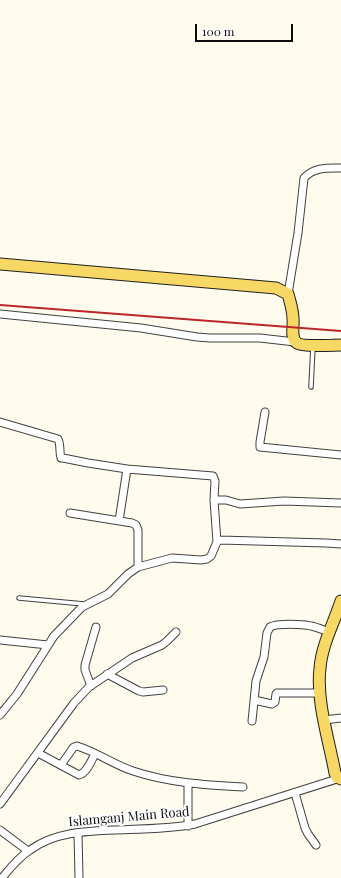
<!DOCTYPE html>
<html>
<head>
<meta charset="utf-8">
<style>
  body { margin:0 }
  #map { position:relative; width:341px; height:878px; overflow:hidden; background:#fffced; font-family:"Playfair Display",serif }
  canvas { display:block }
  .scale { position:absolute; left:195px; top:24px; width:98px; height:18px; box-sizing:border-box; border:2px solid #0d0d0d; border-top:0; padding-left:5px; font-size:12px; line-height:14px; white-space:nowrap; color:#0d0d0d; -webkit-text-stroke:3px #fff; paint-order:stroke }
</style>
</head>
<body>
<div id="map">
<canvas width="341" height="878"></canvas>
<div class="scale">100 m</div>
</div>
<script>
const c = document.querySelector('canvas').getContext('2d');
c.lineJoin = 'round';
function trace(path, color, width, dash) {
  c.strokeStyle = color;
  c.lineWidth = width;
  c.lineCap = dash ? 'butt' : 'round';
  c.setLineDash(dash || []);
  c.stroke(path);
}
function label(font, color, halo, rows, align = 'center') {
  c.font = font + ' "Playfair Display",serif';
  c.lineWidth = 4;
  c.setLineDash([]);
  c.textBaseline = 'middle';
  c.strokeStyle = halo;
  c.fillStyle = color;
  for (const [text, x, y, turn = 0] of rows) {
    c.save();
    c.translate(x, y);
    c.rotate((+turn || 0) * Math.PI / 180);
    c.textAlign = isNaN(turn) ? turn : align;
    if (halo) c.strokeText(text, 0, 0);
    c.fillText(text, 0, 0);
    c.restore();
  }
}
const lane = new Path2D(`
  M311 387 313 346
  M19 598 84 604`);
const street = new Path2D(`
  M288 294 298 233 304 178C314 167 328 168 341 168
  M0 314 141 328 197 337 210 338H260L295 342
  M265 412 260 442V447L341 455
  M0 422 58 439C61 445 59 452 61 458H63L88 463 127 469 213 476 215 481 214 500 217 542
  M214 500H226L240 504 284 501 341 503
  M70 513 132 523 136 525 138 530V567
  M119 521 127 469
  M0 640 48 645
  M107 674 139 691 143 692 163 690
  M91 686 85 670V665L96 627
  M254 700 272 704 275 702 276 694 277 693H320
  M0 715 17 694 54 636 82 607 108 594 128 574 138 567 172 558 201 560 207 559 211 556 217 542 220 540 326 543 341 544
  M324 720 341 718
  M252 721 256 681 264 657 267 633 270 627C277 623 303 624 311 626 317 627 323 630 329 632
  M38 753 79 775C87 773 91 761 95 754
  M61 765 73 748 74 747 77 746C97 752 114 765 133 771 169 783 206 785 243 787
  M188 783V826
  M295 793 305 828 308 834 316 845
  M0 804 74 703 89 687 132 658 162 645 167 641 176 632
  M0 830 28 851
  M78 833 79 878
  M2 878C10 868 19 857 30 850 55 832 86 831 115 830 142 829 169 829 195 824L340 778`);
const primary = new Path2D(`
  M0 264 276 288 288 294C290 302 293 310 293 319 294 325 290 338 297 343 302 347 333 345 341 345
  M341 601C334 623 322 644 320 668 316 701 329 740 335 773L337 777 341 779`);
const rail = new Path2D(`
  M0 305 341 331`);
const streetNames = [
  ["Islamganj Main Road",129,817,-5]
];
trace(lane, '#404040', 5.5);
trace(street, '#404040', 9);
trace(primary, '#1e1e1e', 13);
trace(lane, '#fff', 3.5);
trace(street, '#fff', 7);
trace(primary, '#f7d864', 11);
trace(rail, '#bc2628', 2);
label('13px', '#0d0d0d', '#fff', streetNames);
</script>
</body>
</html>
